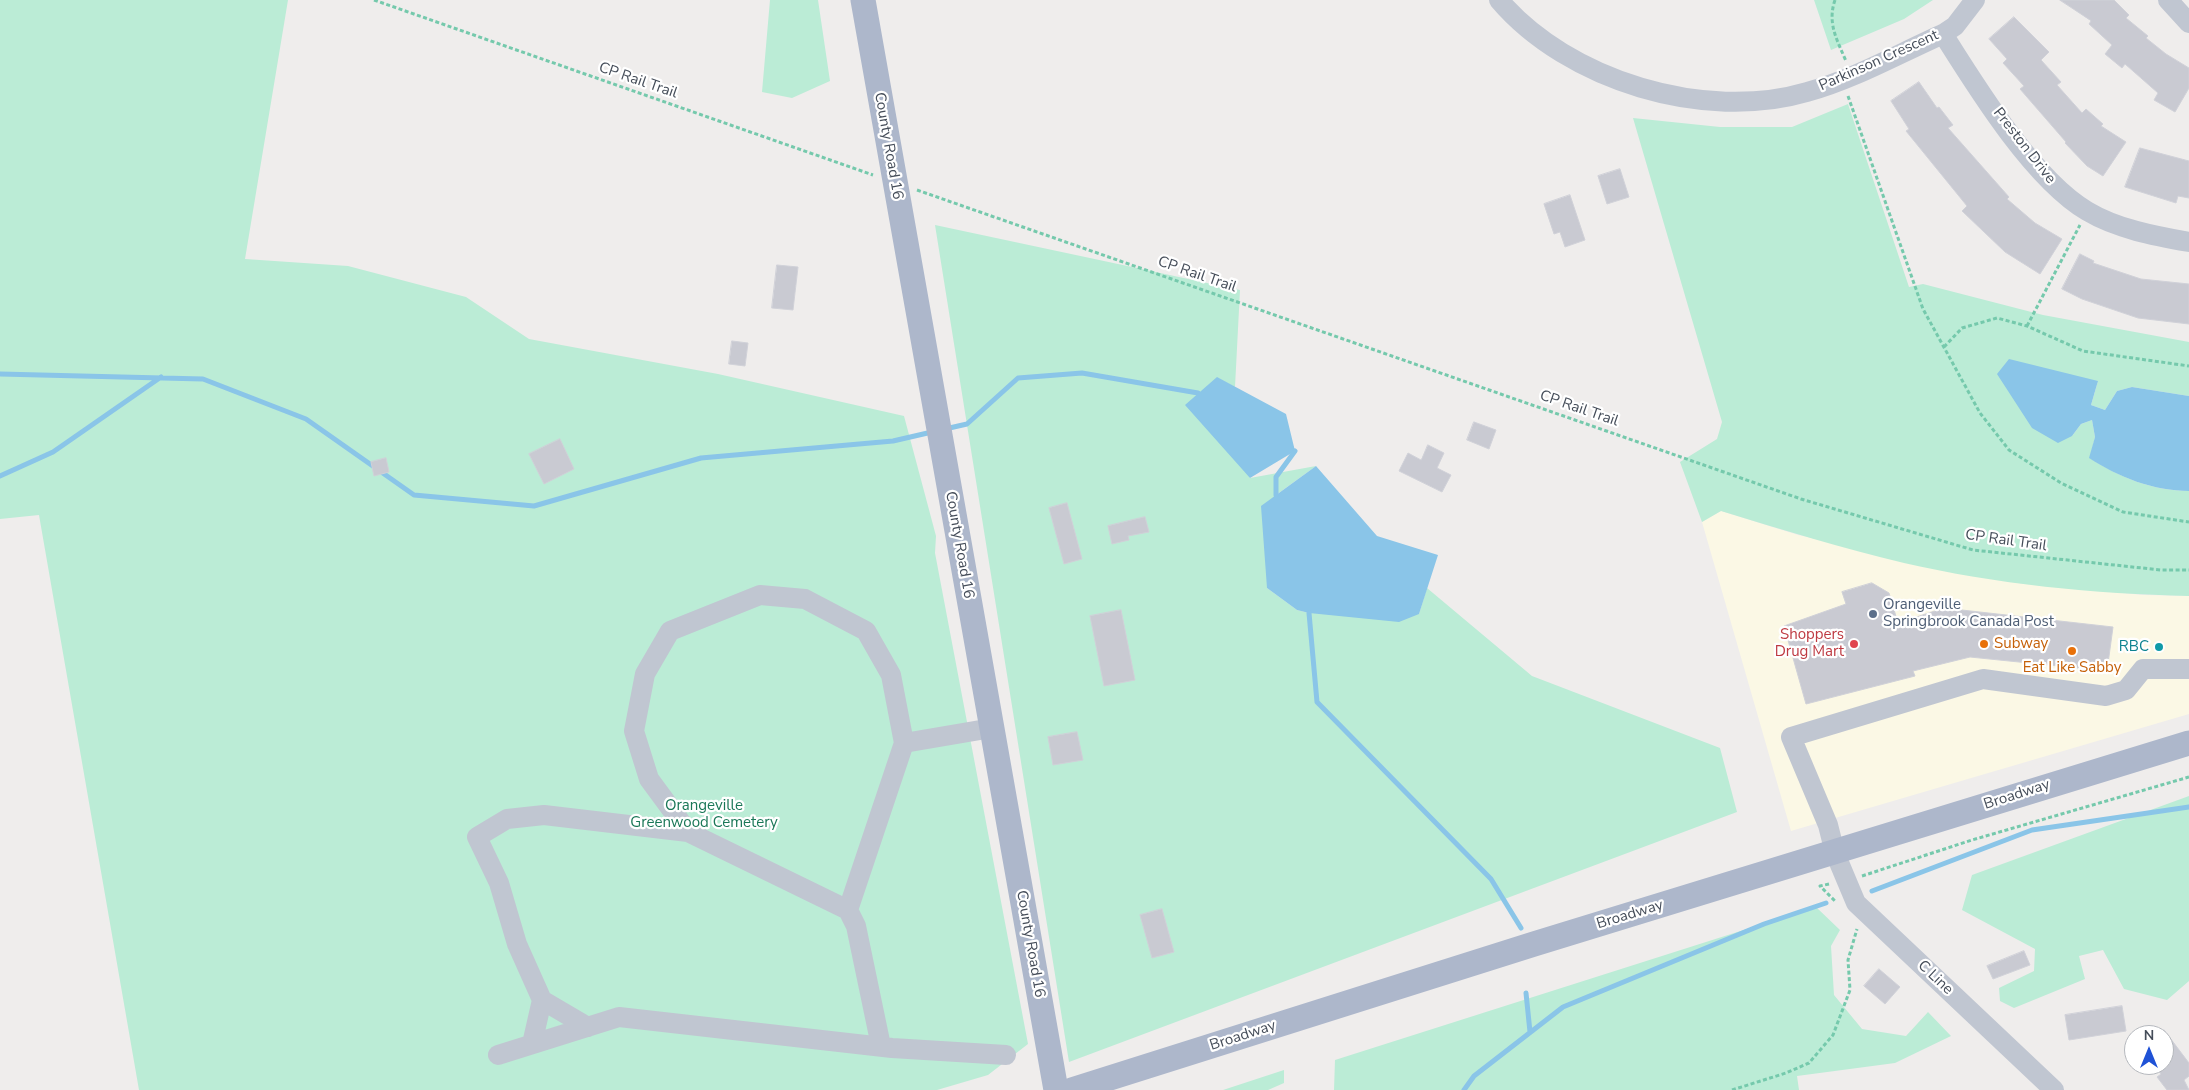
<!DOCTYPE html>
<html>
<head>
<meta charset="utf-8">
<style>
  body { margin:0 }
  #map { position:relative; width:2189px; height:1090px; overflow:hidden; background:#efedec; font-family:"Nunito Sans",sans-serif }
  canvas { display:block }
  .north { position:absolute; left:2124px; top:1025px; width:50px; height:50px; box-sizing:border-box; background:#fff; border:1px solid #b5b8bd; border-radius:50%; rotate:0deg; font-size:14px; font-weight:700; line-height:20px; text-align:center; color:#454d59 }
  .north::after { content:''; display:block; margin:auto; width:18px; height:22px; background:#1f52d6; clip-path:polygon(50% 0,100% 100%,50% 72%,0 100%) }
</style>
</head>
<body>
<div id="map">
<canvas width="2189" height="1090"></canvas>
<div class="north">N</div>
</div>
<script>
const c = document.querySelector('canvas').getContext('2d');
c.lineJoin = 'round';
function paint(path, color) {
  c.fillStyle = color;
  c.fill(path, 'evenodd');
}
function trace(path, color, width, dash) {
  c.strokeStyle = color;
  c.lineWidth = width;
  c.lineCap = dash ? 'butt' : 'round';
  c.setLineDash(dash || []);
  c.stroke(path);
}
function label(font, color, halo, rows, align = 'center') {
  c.font = font + ' "Nunito Sans",sans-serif';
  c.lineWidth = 4.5;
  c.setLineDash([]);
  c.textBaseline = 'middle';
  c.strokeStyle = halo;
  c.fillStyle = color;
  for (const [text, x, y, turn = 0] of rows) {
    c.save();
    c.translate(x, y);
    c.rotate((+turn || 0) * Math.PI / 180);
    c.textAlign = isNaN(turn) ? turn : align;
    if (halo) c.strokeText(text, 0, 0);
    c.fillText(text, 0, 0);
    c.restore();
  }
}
const commercial = new Path2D(`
  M1721 511 1798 535 2017 583 2143 595 2189 596V714L1791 831 1702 522Z`);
const green = new Path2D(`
  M0 0H288L245 259 348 266 466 297 529 339 718 374 904 416 936 536 935 553 1028 1044 988 1075 937 1090H139L39 515 0 519Z
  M770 0H818L830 81 792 98 762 92Z
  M1814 0H1933L1904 19 1831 50Z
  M1848 104 1909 287 1923 284 2043 315 2189 342V396L2132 387 2117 391 2105 410 2091 405 2098 381 2072 436 2081 424 2092 420 2095 437 2090 458C2118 477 2154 491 2189 491V596C2095 594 1995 584 1904 563 1842 548 1782 530 1721 511L1702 522 1680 462 1717 439 1722 422 1633 118 1720 127H1792Z
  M935 225 1240 290 1235 387 1217 378 1250 478 1316 466 1276 495 1267 588 1297 610 1309 613 1419 614 1427 588 1532 676 1720 748 1737 812 1069 1062Z
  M2189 796V981L2167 1000 2124 989 2103 950 2079 956 2085 979 2014 1008 2000 1001 1999 988 2034 971 2035 949 1962 910 1972 875Z
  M1816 907 1840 930 1831 946 1834 995 1862 1029 1906 1036 1928 1012 1951 1036 1895 1063 1797 1076 1799 1090H1334L1335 1060Z
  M1284 1070V1083L1268 1090H1223Z`);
const water = new Path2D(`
  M2009 359 2098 381 2091 405 2105 410 2117 391 2132 387 2189 396V491C2154 491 2118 477 2089 458L2095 437 2092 420 2081 424 2072 436 2058 443 2032 428 1997 374Z
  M1217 377 1286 414 1295 451 1250 478 1185 405Z
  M1316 466 1377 536 1438 555 1419 614 1399 622 1309 613 1297 610 1267 588 1261 506Z`);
const stream = new Path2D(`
  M0 374 203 379 306 419 414 495 534 506 701 458 893 441 932 432
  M945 429 967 424 1018 378 1082 373 1198 393
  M0 476 53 452 161 377
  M1276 495V477L1295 451
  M1309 613 1317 702 1491 879 1521 928
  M1872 891 2032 830 2189 807
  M1526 993 1530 1032
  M1464 1090 1474 1076 1563 1007 1764 924 1826 903`);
const building = new Path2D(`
  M2060 0H2114L2129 15 2126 18 2148 36 2146 38 2166 54 2189 68V88L2175 112 2154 100 2158 93 2125 64 2122 68 2105 54 2112 45 2089 24 2091 21Z
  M2014 17 2049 52 2041 60 2061 82 2057 85 2082 113 2086 109 2103 124 2101 126 2126 142 2103 176 2087 166 2065 143 2066 142 2020 89 2024 86 2003 63 2007 59 1989 39Z
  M1919 82 1937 108 1939 107 1953 125 1948 128 2009 197 2007 199 2035 223 2062 239 2040 274 2005 252 1962 211 1967 206 1906 131 1909 129 1891 101Z
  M2140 148 2189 161V198L2178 196 2176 203 2125 187Z
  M1620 169 1629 197 1607 204 1598 176Z
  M1570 195 1585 240 1565 247 1560 232 1554 234 1544 204Z
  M2080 254 2094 261 2093 263 2141 279 2189 284V324L2138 318 2082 299 2062 289Z
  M777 265 798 267 793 310 772 308Z
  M732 341 748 343 745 366 729 364Z
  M1474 422 1496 430 1489 449 1467 440Z
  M560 439 574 469 544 484 529 454Z
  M1428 445 1444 453 1437 468 1451 475 1442 492 1399 471 1408 453 1421 460Z
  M386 458 389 472 374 476 371 462Z
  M1067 503 1082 559 1064 564 1049 508Z
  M1145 517 1149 532 1128 536 1129 540 1112 544 1108 526Z
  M1872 583 1889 593 1898 623 1944 608 2113 627 2107 671 1970 657 1913 671 1915 676 1806 704 1784 626 1846 604 1842 592Z
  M1121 610 1135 680 1104 686 1090 616Z
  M1077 732 1083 760 1053 765 1048 737Z
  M1162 909 1174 952 1152 958 1140 915Z
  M2024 951 2030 965 1993 979 1987 966Z
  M1879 969 1900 987 1885 1004 1864 986Z
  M2122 1006 2126 1031 2069 1040 2065 1015Z
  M2164 1030 2189 1063V1076L2184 1080 2189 1090H2167L2157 1077 2161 1074 2154 1065H2164Z`);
const path = new Path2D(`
  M374 0 873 175
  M1835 0C1827 23 1837 40 1846 61
  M1848 96 1923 309 1980 413 2009 450 2061 483 2123 512 2189 522
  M917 190 1801 499 1973 550 2161 570H2189
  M2027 326 2080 225
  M1944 347 1962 328 1997 318 2027 326 2083 351 2189 366
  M1862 876 1972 840 2189 777
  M1829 884 1820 886 1835 901
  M1732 1090 1786 1073 1809 1063 1833 1035 1850 990 1848 960 1857 929`);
const minor = new Path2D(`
  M1499 0C1568 81 1705 122 1807 92 1854 79 1898 54 1943 34L1955 26 1975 0
  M2168 0 2189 23
  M1943 34C1977 88 2033 179 2087 211 2117 229 2155 236 2189 242
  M904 743 992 728
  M688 832 649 779 634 731 645 674 670 631 760 595 805 599 866 631 891 675 904 743 848 910
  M588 1027 542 1000 517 944 499 883 477 837 507 819 544 815 688 832 848 910 856 926 881 1046
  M532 1044 542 1000
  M498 1055 619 1017 892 1048 1006 1055
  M2054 1090 1856 903 1835 853 1828 825 1791 737 1983 679 2106 696 2126 690 2143 669H2189`);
const major = new Path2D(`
  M863 0 1056 1090
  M1072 1090 1534 944 2189 743`);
const markers = [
  [1873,614,5,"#5c6f8a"],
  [1854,644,5,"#e0444e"],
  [1984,644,5,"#e8710a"],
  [2159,647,5,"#0f9aa8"],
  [2072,651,5,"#e8710a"]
];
const streetNames = [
  ["Parkinson Crescent",1879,61,-24],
  ["CP Rail Trail",638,81,19],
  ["County Road 16",888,146,80],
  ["Preston Drive",2024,146,52],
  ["CP Rail Trail",1197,275,19],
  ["CP Rail Trail",1579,409,19],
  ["CP Rail Trail",2006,541,8],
  ["County Road 16",959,545,80],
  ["Broadway",2017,795,-18],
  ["Broadway",1630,915,-17],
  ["County Road 16",1030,944,80],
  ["C Line",1935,978,43],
  ["Broadway",1243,1036,-18]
];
const serviceNames = [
  ["Orangeville",1883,605],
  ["Springbrook Canada Post",1883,622]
];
const healthNames = [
  ["Shoppers",1844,635],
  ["Drug Mart",1844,652]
];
const foodNames = [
  ["Subway",1994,644],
  ["Eat Like Sabby",2072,668,"center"]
];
const cultureNames = [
  ["RBC",2149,647]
];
const parkNames = [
  ["Orangeville",704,806],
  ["Greenwood Cemetery",704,823]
];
paint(commercial, '#fbf8e5');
paint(green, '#bbecd6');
paint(water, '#8ac5e8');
trace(stream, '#8ac5e8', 5);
paint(building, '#c9cad2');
trace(building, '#d0d1d8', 1);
trace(path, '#75c9ac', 3, [4, 2.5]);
trace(minor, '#c0c6d1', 20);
trace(major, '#adb7cb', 25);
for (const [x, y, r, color] of markers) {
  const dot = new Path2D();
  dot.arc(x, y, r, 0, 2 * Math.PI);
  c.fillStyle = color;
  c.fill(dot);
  trace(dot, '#fff', 2);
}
label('15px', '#454d59', '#fff', streetNames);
label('15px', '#4e5e75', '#fff', serviceNames, 'left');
label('15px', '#be3a42', '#fff', healthNames, 'right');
label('15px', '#c56008', '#fff', foodNames, 'left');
label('15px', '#0d838f', '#fff', cultureNames, 'right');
label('15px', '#1a7757', '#fff', parkNames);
</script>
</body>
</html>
